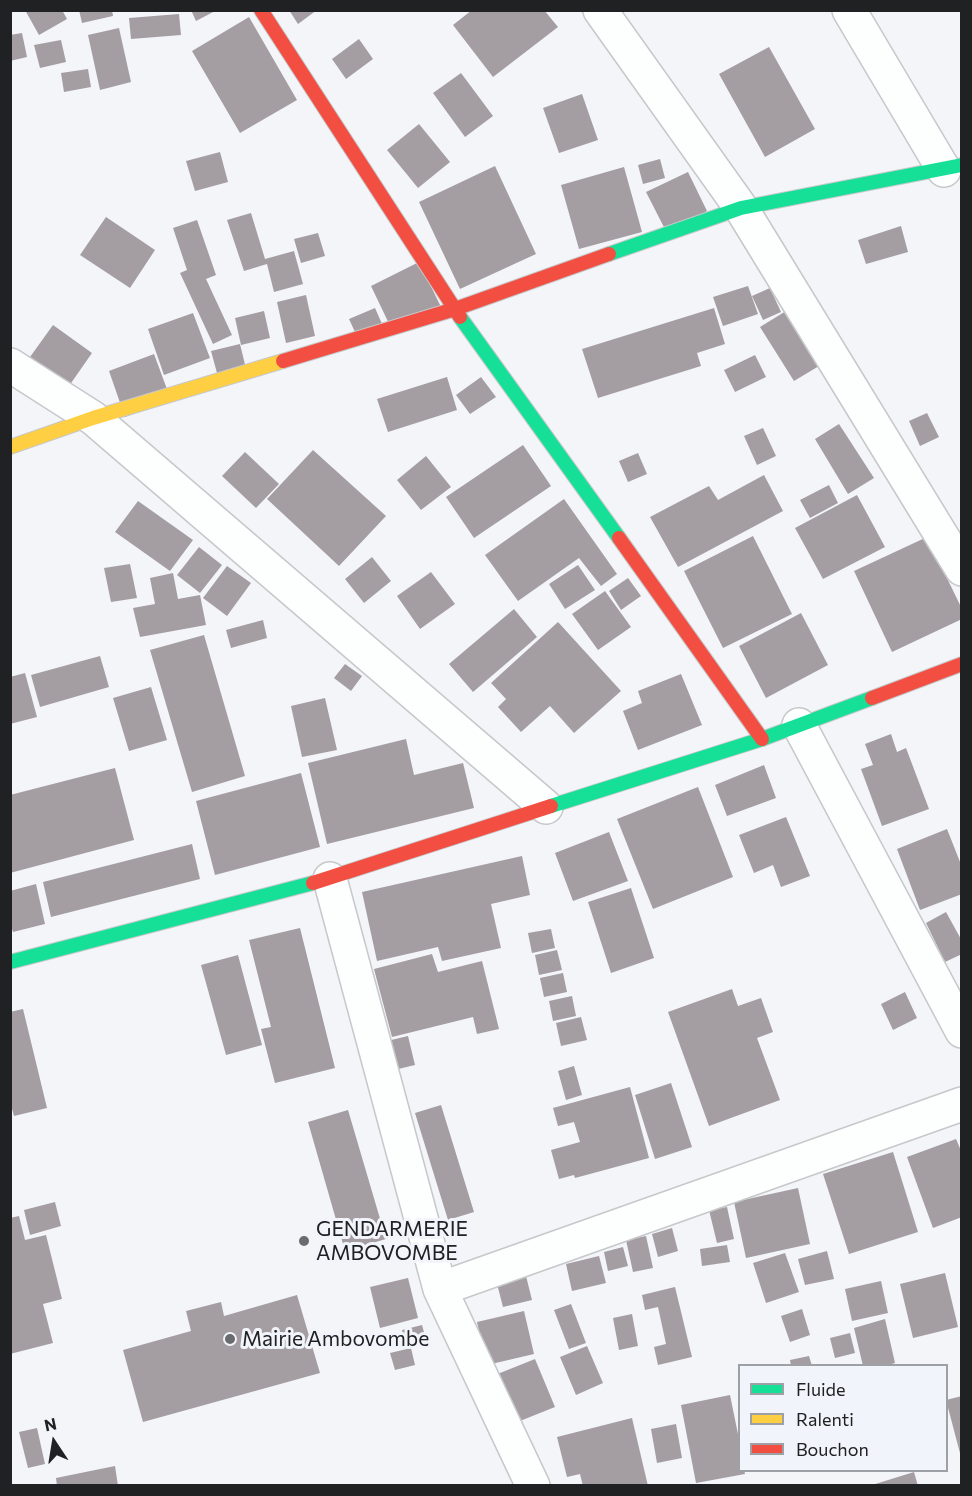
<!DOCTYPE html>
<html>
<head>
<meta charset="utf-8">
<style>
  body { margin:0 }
  #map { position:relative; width:972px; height:1496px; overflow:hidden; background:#f3f5f8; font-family:Commissioner,sans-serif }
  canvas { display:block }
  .frame { position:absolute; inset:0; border:12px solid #202123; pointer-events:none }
  .legend { position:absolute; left:738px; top:1364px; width:210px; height:108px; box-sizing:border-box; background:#f1f4fa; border:2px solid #9da0a4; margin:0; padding:8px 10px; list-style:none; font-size:18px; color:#202123 }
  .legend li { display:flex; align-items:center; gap:12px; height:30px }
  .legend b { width:30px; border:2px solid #9da0a4 }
  .north { position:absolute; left:24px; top:1412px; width:60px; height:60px; -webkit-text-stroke:4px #f1f4fa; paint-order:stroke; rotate:348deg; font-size:16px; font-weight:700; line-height:24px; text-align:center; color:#202123 }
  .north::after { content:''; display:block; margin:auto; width:21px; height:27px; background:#202123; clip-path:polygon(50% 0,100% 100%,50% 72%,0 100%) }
</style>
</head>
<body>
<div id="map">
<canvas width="972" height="1496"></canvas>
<div class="frame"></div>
<ul class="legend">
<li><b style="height:8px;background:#16e098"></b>Fluide</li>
<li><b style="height:8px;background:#ffcf43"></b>Ralenti</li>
<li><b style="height:8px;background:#f24e42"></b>Bouchon</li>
</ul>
<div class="north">N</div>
</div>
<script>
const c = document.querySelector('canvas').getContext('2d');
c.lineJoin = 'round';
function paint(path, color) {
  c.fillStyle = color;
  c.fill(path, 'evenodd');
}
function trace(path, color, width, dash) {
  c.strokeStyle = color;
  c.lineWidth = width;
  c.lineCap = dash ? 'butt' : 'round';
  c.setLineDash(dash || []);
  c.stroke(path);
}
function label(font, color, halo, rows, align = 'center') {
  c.font = font + ' Commissioner,sans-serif';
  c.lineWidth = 6;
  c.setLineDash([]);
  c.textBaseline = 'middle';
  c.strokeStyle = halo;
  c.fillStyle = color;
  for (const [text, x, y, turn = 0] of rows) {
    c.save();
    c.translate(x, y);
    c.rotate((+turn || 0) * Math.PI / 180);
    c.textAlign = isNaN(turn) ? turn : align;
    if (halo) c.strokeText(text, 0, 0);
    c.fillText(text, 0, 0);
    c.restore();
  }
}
const building = new Path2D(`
  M25 10H62L67 19 39 35Z
  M79 10H112L113 16 82 23Z
  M191 10H217L196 21Z
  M289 10H317L298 24Z
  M472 10H544L558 27 493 77 453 25Z
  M179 14 181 35 131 39 129 18Z
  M249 17 297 100 240 133 192 51Z
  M119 28 131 82 100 90 88 35Z
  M22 33 27 57 10 61V35Z
  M359 39 373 59 346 79 332 59Z
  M61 40 66 62 40 68 34 45Z
  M769 47 815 129 765 157 719 74Z
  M88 69 91 87 64 92 61 73Z
  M461 73 493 116 465 137 433 93Z
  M582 94 598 140 559 153 543 108Z
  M419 124 450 162 418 188 387 150Z
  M220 152 228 182 195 191 186 161Z
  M660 159 665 178 643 184 638 165Z
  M495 166 536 254 460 289 419 202Z
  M624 167 642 232 579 249 561 185Z
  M688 172 707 211 670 239 646 192Z
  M251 213 265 259 294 251 303 284 274 292 267 264 244 271 227 220Z
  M106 217 155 250 130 288 80 255Z
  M197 220 216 275 206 279 232 335 213 344 180 273 187 270 173 228Z
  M901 226 908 252 866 264 858 240Z
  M318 233 325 256 301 263 294 239Z
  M419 262 442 309 393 332 371 286Z
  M748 286 758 314 723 326 713 297Z
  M770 288 781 312 763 320 752 296Z
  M306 295 315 336 286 343 277 302Z
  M375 308 386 333 361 345 349 319Z
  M714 308 725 344 697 353 701 366 598 398 582 349Z
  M264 311 270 338 241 345 235 318Z
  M786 311 819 366 794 381 760 327Z
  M193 313 210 358 164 375 148 329Z
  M53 325 92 353 69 386 30 357Z
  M240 344 248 377 220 384 211 351Z
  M154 354 171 400 125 417 109 371Z
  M755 355 766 377 735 392 724 370Z
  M447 377 457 410 388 432 377 399Z
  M481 377 496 397 470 414 456 395Z
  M927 413 939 437 920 446 909 421Z
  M839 424 874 478 848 494 815 439Z
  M763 428 776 456 757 465 744 436Z
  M523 445 551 486 474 538 446 497Z
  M313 450 386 516 339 566 267 499Z
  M245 452 279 484 256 508 222 476Z
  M638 453 647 474 628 482 619 461Z
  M426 456 451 487 421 510 397 480Z
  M764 475 783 511 678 567 650 517 709 486 718 500Z
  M829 485 838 503 810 518 800 500Z
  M857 495 885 547 823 579 795 528Z
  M564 499 617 574 601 586 579 558 518 601 485 555Z
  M138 501 193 540 170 571 115 532Z
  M753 536 792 614 723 648 684 571Z
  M927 537 962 609V619L892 652 854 571Z
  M199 547 222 565 200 593 177 575Z
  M372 557 391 581 364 603 345 579Z
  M130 564 137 598 111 602 104 568Z
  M578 565 595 590 565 609 549 584Z
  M227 566 251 583 227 616 203 598Z
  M431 572 455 604 420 629 397 596Z
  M173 573 178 599 200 595 206 625 140 637 133 608 155 604 150 578Z
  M628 578 641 596 621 610 609 591Z
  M605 591 631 627 598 650 572 614Z
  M514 609 537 637 473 692 449 664Z
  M801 613 828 665 766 698 739 646Z
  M263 620 267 638 231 648 226 630Z
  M558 622 621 691 574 733 550 706 521 732 498 707 506 699 491 683Z
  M204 635 245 776 192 792 150 650Z
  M100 656 109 687 40 707 31 675Z
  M345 664 362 676 351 691 334 678Z
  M25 673 37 717 10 724V677Z
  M681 674 702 725 638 750 623 711 642 703 638 691Z
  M151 687 167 740 129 751 113 698Z
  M325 698 337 750 302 757 291 706Z
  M891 734 897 752 906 748 929 809 882 826 861 769 873 765 865 744Z
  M406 739 414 775 463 763 474 808 327 844 308 763Z
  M764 765 776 798 727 816 715 785Z
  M115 768 134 840 10 873V795Z
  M301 773 320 847 215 875 196 801Z
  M698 787 733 877 653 909 617 819Z
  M786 817 810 876 781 887 773 865 754 873 739 835Z
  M947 829 962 867V894L920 910 897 849Z
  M609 832 628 881 573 901 555 853Z
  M192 844 200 879 51 917 43 882Z
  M522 856 530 895 491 904 501 948 442 961 438 947 377 961 362 892Z
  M36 884 45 924 13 932 10 923V891Z
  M631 888 654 958 611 973 588 902Z
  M946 912 962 941V954L945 962 926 923Z
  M300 928 335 1068 275 1083 261 1029 271 1027 249 940Z
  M551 929 555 948 532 953 528 933Z
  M557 950 562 970 539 975 535 955Z
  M432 954 438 972 482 961 499 1029 477 1034 473 1017 392 1037 374 969Z
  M238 955 262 1045 226 1055 201 965Z
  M563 973 567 992 544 997 540 978Z
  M732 989 738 1006 761 998 773 1032 757 1038 780 1100 709 1126 668 1012Z
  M905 992 917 1018 893 1030 881 1004Z
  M572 996 576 1016 553 1021 549 1001Z
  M23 1009 47 1108 14 1116 10 1101V1012Z
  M581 1017 587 1040 561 1046 556 1023Z
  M408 1036 415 1065 394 1070 387 1041Z
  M574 1066 582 1095 566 1100 558 1071Z
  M671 1083 692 1147 655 1159 635 1095Z
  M630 1087 649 1158 575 1178 574 1175 559 1179 551 1150 580 1142 574 1122 558 1126 553 1108Z
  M441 1105 474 1212 448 1220 415 1113Z
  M348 1110 386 1239 345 1251 308 1122Z
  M956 1139 962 1153V1217L933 1228 907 1157Z
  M893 1152 918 1232 849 1254 823 1174Z
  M798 1188 810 1244 746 1258 734 1202Z
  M55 1202 61 1226 30 1235 24 1210Z
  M727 1207 734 1239 717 1243 709 1210Z
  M19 1216 25 1240 46 1235 62 1299 43 1304 53 1343 10 1354V1218Z
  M672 1228 678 1251 658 1257 652 1234Z
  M646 1236 653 1268 633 1272 626 1240Z
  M727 1245 730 1262 702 1266 700 1249Z
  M623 1247 628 1266 608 1271 604 1252Z
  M827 1251 834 1279 805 1285 798 1259Z
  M785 1253 799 1292 766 1303 753 1263Z
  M599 1256 606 1283 572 1291 566 1264Z
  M525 1272 532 1300 503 1307 496 1280Z
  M945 1273 958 1327 913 1338 900 1284Z
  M408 1278 418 1318 380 1328 370 1287Z
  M881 1281 888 1313 852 1321 845 1289Z
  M675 1287 692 1357 658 1365 654 1347 666 1344 658 1307 645 1310 642 1295Z
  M297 1295 320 1373 143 1422 123 1350 191 1331 186 1311 221 1302 224 1316Z
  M571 1304 586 1343 569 1349 554 1310Z
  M802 1309 810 1335 790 1342 781 1316Z
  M524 1311 534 1354 487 1365 477 1322Z
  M632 1314 638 1346 619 1350 613 1318Z
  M885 1319 895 1363 885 1366H863L854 1328Z
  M422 1325 427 1343 406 1348 402 1330Z
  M850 1333 855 1353 835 1358 830 1338Z
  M587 1346 603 1383 576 1395 560 1357Z
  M411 1348 415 1365 395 1370 390 1353Z
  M809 1356 812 1366H791L790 1360Z
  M535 1359 555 1407 515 1423 495 1375Z
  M730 1395 740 1444V1470H744L745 1474 696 1483 681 1405Z
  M962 1396V1457H961L946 1400Z
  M632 1418 648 1486H583L580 1474 567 1477 557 1437Z
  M676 1424 682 1458 657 1463 651 1429Z
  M37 1428 45 1464 28 1468 19 1432Z
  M115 1466 118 1486H57L56 1478Z
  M914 1472 918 1486H872V1485Z`);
const street = new Path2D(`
  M600 10 741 208 962 569
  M849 10 944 170
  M10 365 93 418 546 807
  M799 725 962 1031
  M330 879 440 1289 533 1486
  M440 1289 962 1104`);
const fast = new Path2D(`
  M609 254 741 208 962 165
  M460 317 619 538
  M551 806 762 739 872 698
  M10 962 313 883`);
const slow = new Path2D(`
  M10 447 93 418 283 361`);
const jam = new Path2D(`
  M261 10 460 317
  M283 361 455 309 609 254
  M619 538 762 739
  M872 698 962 664
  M313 883 551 806`);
const markers = [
  [304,1241,6,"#6a6b6e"],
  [230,1339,6,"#6a6b6e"]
];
const poiNames = [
  ["GENDARMERIE",316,1229],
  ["AMBOVOMBE",316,1253],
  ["Mairie Ambovombe",242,1339]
];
paint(building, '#a49da2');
trace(street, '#c6c8ca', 36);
trace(fast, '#c6c8ca', 16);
trace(slow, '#c6c8ca', 16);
trace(jam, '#c6c8ca', 16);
trace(street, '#fdfefe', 33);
trace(fast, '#16e098', 14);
trace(slow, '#ffcf43', 14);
trace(jam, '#f24e42', 14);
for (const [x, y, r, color] of markers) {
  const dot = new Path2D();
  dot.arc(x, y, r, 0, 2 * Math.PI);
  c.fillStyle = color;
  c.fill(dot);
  trace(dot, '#f1f4fa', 2);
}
label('21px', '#202123', '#f1f4fa', poiNames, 'left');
</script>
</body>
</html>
